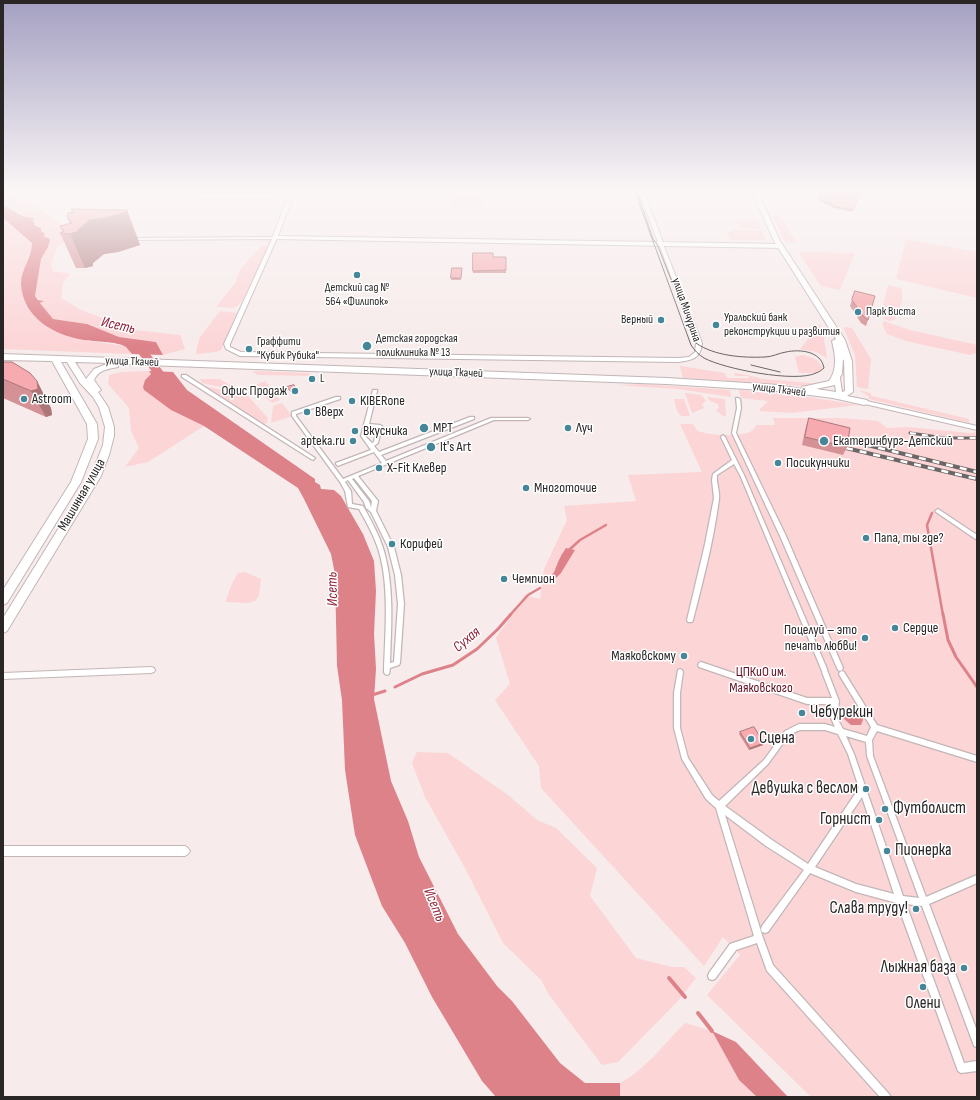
<!DOCTYPE html>
<html>
<head>
<meta charset="utf-8">
<style>
  body { margin:0 }
  #map { position:relative; width:980px; height:1100px; overflow:hidden; background:#f7ebeb; font-family:"Sofia Sans Condensed",sans-serif }
  canvas { display:block }
  .frame { position:absolute; inset:0; border:4px solid #2a2626; pointer-events:none }
</style>
</head>
<body>
<div id="map">
<canvas width="980" height="1100"></canvas>
<div class="frame"></div>
</div>
<script>
const c = document.querySelector('canvas').getContext('2d');
c.lineJoin = 'round';
function paint(path, color) {
  c.fillStyle = color;
  c.fill(path, 'evenodd');
}
function trace(path, color, width, dash) {
  c.strokeStyle = color;
  c.lineWidth = width;
  c.lineCap = dash ? 'butt' : 'round';
  c.setLineDash(dash || []);
  c.stroke(path);
}
function label(font, color, halo, rows, align = 'center') {
  c.font = font + ' "Sofia Sans Condensed",sans-serif';
  c.lineWidth = 3;
  c.setLineDash([]);
  c.textBaseline = 'middle';
  c.strokeStyle = halo;
  c.fillStyle = color;
  for (const [text, x, y, turn = 0] of rows) {
    c.save();
    c.translate(x, y);
    c.rotate((+turn || 0) * Math.PI / 180);
    c.textAlign = isNaN(turn) ? turn : align;
    if (halo) c.strokeText(text, 0, 0);
    c.fillText(text, 0, 0);
    c.restore();
  }
}
const green = new Path2D(`
  M3 193H14L20 196 19 201C27 203 56 216 60 223 64 228 67 234 69 240L57 247 51 265 53 271 70 274 63 283 61 298 81 310 135 330 180 335 185 349 163 355 156 342 119 337 87 324 53 319 40 303 43 302 35 296 41 259 48 247 39 226C34 225 33 222 29 219 23 215 9 207 3 205Z
  M451 193H482L481 206H450Z
  M772 215H779L797 243 785 242Z
  M3 218 32 243V248L27 259 21 283 68 336 82 340 119 345 126 347 132 354 3 349Z
  M737 220 757 221 762 229 740 228Z
  M733 230 762 231 767 240H730L727 233Z
  M906 239 977 252V298L896 279Z
  M263 245 269 246 241 303 234 308 216 307 236 282C237 268 253 255 263 245Z
  M798 252 855 253 840 290 821 286Z
  M888 285 901 288C905 297 899 311 895 320L889 321 883 318 882 309Z
  M220 311 237 313 221 350 216 352 197 354 196 352 200 337Z
  M884 321 910 330 977 345V353L970 355 906 341 887 334 882 324Z
  M820 324 824 339 827 358 816 352 800 349Z
  M843 327 852 328 871 359 868 389 857 387 855 355Z
  M802 355C812 357 819 359 823 369L816 373H799L795 357Z
  M680 366 725 373 727 378H749L748 376H735L734 373 747 375 763 379 823 384 800 386 683 378Z
  M149 371 151 374 145 380 144 390 171 410 204 426 148 462 125 467 139 448 131 431 129 408 108 384 109 375 122 372Z
  M252 371 308 373 317 376 258 375Z
  M200 379H219L241 390 239 391 202 383Z
  M265 381 280 400 272 403 252 387Z
  M644 384 730 390 731 397 678 389 616 385Z
  M204 386 247 395 268 418 267 423 264 424Z
  M739 390 797 395 858 405 791 413 760 411 759 410 768 401 741 398Z
  M859 390 870 393 872 396 969 419V423L869 399 868 396Z
  M685 393 701 395 706 401 702 404 704 408 692 413Z
  M707 397 725 399 726 416H723L716 410 719 408 718 404 710 401Z
  M674 399H684L690 416H681L677 411Z
  M282 403 292 416 271 423 273 406Z
  M773 418H840L878 421 887 428 908 427 970 433 977 432V1097H811L707 995 740 955 723 937 704 966 541 788 539 766 495 700 510 684 496 638 525 595 540 599 544 569 567 520 564 506 636 501 628 475 702 472 680 424H693C694 426 695 428 697 430 705 436 737 436 747 433 752 432 754 429 756 425H775Z
  M245 572 261 579 259 596 255 601 248 603 226 602C228 592 233 581 238 573Z
  M417 752 448 753 508 795 537 820 556 828 597 868 590 896 636 958 672 967H684L696 978 677 1002 618 1062 602 1065 549 995 541 980 503 943 466 870 425 797 412 763Z
  M685 1023 712 1031 739 1080 757 1097H620V1083C645 1070 665 1043 685 1023Z`);
const water = new Path2D(`
  M3 205C14 209 20 218 33 218L34 219 32 222H35L34 225 41 228V231L45 234 44 237 48 238 50 240 48 247 41 259 35 296 38 300 44 301 40 303 53 319 87 324 119 337 156 342 163 355 132 354C130 352 128 349 126 347 117 341 95 342 84 340 54 335 23 318 21 284 21 269 32 257 32 243L3 218Z
  M149 371 173 372 187 390 315 479V482L320 485 321 489 334 490 341 496 363 534 374 561 376 591 374 634 376 669 374 699 391 781 408 821 419 857 458 934 497 986 512 1001 560 1063 585 1083H620V1097H496L482 1081 432 997 405 943 382 906 355 835 345 770 342 700 337 666 335 574 331 554 304 499 298 488 204 426 171 410 144 390 143 387 145 380 151 374Z
  M566 548 575 550 561 573 556 578 553 576C556 566 560 556 566 548Z
  M849 707C856 708 863 712 863 720L861 725H851L843 718C841 712 843 708 849 707Z
  M712 1031 736 1042 788 1097H757L739 1080Z`);
const streamFar2 = new Path2D(`
  M932 513 927 525 943 615
  M569 550 580 540 606 525
  M550 579 555 573
  M510 615 528 595 540 588`);
const streamFar1 = new Path2D(`
  M943 614 948 640 956 657 977 687
  M395 687 422 674 453 665 477 649 498 629 511 614
  M372 695 385 691`);
const stream = new Path2D(`
  M669 978 685 997
  M698 1013 712 1031`);
const river = new Path2D(`
  M130 341 144 346 174 386 172 388H164L136 350 126 346 125 344 126 342Z`);
const pedestrian = new Path2D(`
  M182 375H186L315 458 313 460 311 459 182 377Z
  M373 390H377V391L369 424 380 425 382 426 378 443 374 446 379 452 470 417H474V419L381 455 386 461 491 418H528L530 419 528 420H494L358 476 378 501 376 511 394 547 401 575 404 604 400 663 399 665 390 668 389 674 387 675 385 674 384 672C385 636 389 594 381 559 377 541 368 525 359 509L348 507 345 491 340 482 292 416V412L336 397H340V399L296 414V416L343 479 382 463 374 452 340 465 338 466 336 464V463L371 450 361 436ZM368 427H377L374 442 372 443 365 436ZM354 478 372 501 371 507 369 501 352 479ZM348 480 364 502 366 508 371 512 388 547 395 575 398 604 394 662 390 663C391 629 394 593 386 559 382 540 372 522 363 506L352 504 351 491 345 482Z
  M736 398H738L740 399 741 408 736 433 786 536 843 668 842 670 840 671 838 670 837 668 780 536 732 433 737 408Z
  M723 435 725 437 744 475 827 669V670L839 701 837 718 843 729 867 736 871 727 840 676 839 674 840 672 842 671 844 672 877 725 977 756V762L877 731 872 740 873 756 926 897 977 875V883L929 904 977 1031V1047L974 1046 973 1043 922 906 906 904 964 1063 977 1061V1071L961 1073 958 1071 897 903 856 892 810 873 768 932 765 933 762 932 761 929 762 926 804 870 766 846 725 815 763 938 773 965 889 1094 891 1097H880L767 971 757 943 736 950 715 979 712 980 709 979 708 976 709 973 730 944 754 936 716 808 706 799 682 759 674 728V693L678 670 680 669 682 670 683 672 680 693V728L688 758 712 795 719 801 764 760 785 731 799 724H825L835 727 831 718 832 704H807L699 667 698 665 699 663 701 662 807 698H832L822 672V671L740 475 734 464 717 475C716 483 720 491 719 499 714 539 703 581 693 620L692 622H688L687 620 705 544 714 498 712 480 713 474 732 460 721 437ZM800 730H825L838 734 848 754 859 788 808 864 772 840 725 806 768 764 789 735ZM846 736 866 742 867 756 919 898 903 896 854 754ZM862 797 894 894 856 884 815 867Z
  M938 509 977 535V540L936 512 935 511Z`);
const minor = new Path2D(`
  M74 192H78V193L76 194Z
  M277 237V238L230 344V347L241 352 678 358 689 357 695 352 696 343 659 244 661 243 663 244 702 343C701 359 692 360 678 362L240 356 226 349 224 344 272 239 128 240 126 239 128 238Z
  M837 376 840 378 842 392 845 394V396L842 397 804 391 801 389 804 387 836 392 834 378Z
  M858 399 977 426V430L856 402 855 401Z
  M151 667 154 668 155 670 154 672 151 673 3 679V673Z
  M3 846H185L188 848 190 851 188 854 185 856H3Z`);
const tertiary = new Path2D(`
  M290 192H295L278 236 658 242 639 192H644L663 242 780 244 783 246 780 248 273 239 272 238Z`);
const primary = new Path2D(`
  M752 192H758L780 241 845 340 852 361 853 392 847 396 867 400 868 402 867 404 864 405 833 398 778 391 667 384 118 364V367C108 369 98 370 94 380L101 390 98 392 108 407 114 427V436L109 455 101 476 7 631 3 633V618L91 476 103 445 105 427 99 407 93 397 80 383 67 362H61L97 424 98 439 81 482 7 603 3 605V590L71 482 88 439 87 424 52 361 3 360V354L667 378 778 385 801 389 802 387 829 381C838 369 835 354 832 341L836 339 774 241ZM843 359 844 361 845 391C835 395 822 392 811 390L835 385 842 374ZM75 362 109 363 94 369 86 379Z`);
const tram = new Path2D(`
  M635 192 691 345C694 350 699 355 704 358 724 369 796 383 816 373 819 372 822 370 824 368 821 351 800 349 786 352 779 353 772 357 765 357 743 358 714 356 696 343L657 244 653 239 637 192
  M751 365 780 372`);
const railFar1 = new Path2D(`
  M910 433 945 438H977
  M847 440 856 442`);
const rail = new Path2D(`
  M851 441 977 472
  M846 448 977 479`);
const wall = new Path2D(`
  M200 192H277L276 194H200Z
  M820 192H861L852 212 831 207V206L824 204V202H820Z
  M71 209 127 210 140 245 118 252 104 254 93 263V266L85 268H76L60 233 63 232 60 226 70 224 67 217 72 212Z
  M473 253 493 257 506 270V273H473Z
  M452 268H462L461 280H451Z
  M855 291 868 320 866 326 861 323 850 306Z
  M3 362 51 408 52 415 46 417 3 398Z
  M809 418 847 447 843 455 802 445 806 427Z
  M740 732 763 745 749 750 739 734Z`);
const shadedWall = new Path2D(`
  M127 210 140 245 118 252 104 254 93 263V266L85 268 70 234 78 230 90 220Z
  M37 381 51 408 52 415 46 417 31 391Z
  M298 391 299 393 292 395V393Z
  M764 743 763 745 749 750 750 748Z`);
const building = new Path2D(`
  M820 192H861L853 210 831 206 833 204 824 202V200H820Z
  M71 209 127 210V212L105 218 90 220 78 230 79 231 70 234 60 233 64 231 60 226 72 223 67 217 68 213 73 212Z
  M473 253H493V257H506V270L473 271Z
  M452 268H462L461 278H451Z
  M855 291 875 296 868 320 864 317 852 300Z
  M3 362H12L30 373 37 381 38 389 31 391 3 379Z
  M294 385 298 391 292 393 287 387Z
  M809 418 850 428 847 447 805 437Z
  M754 727 764 743 750 748 740 732Z`);
const markers = [
  [357,275,4,"#458798"],
  [858,312,4,"#458798"],
  [661,320,4,"#458798"],
  [716,325,4,"#458798"],
  [367,346,5,"#458798"],
  [249,349,4,"#458798"],
  [312,379,4,"#458798"],
  [295,391,4,"#458798"],
  [24,399,4,"#458798"],
  [352,401,4,"#458798"],
  [307,412,4,"#458798"],
  [424,428,5,"#458798"],
  [568,428,4,"#458798"],
  [355,431,4,"#458798"],
  [353,441,4,"#458798"],
  [824,441,5,"#458798"],
  [431,447,5,"#458798"],
  [778,463,4,"#458798"],
  [379,468,4,"#458798"],
  [526,488,4,"#458798"],
  [866,538,4,"#458798"],
  [392,544,4,"#458798"],
  [504,579,4,"#458798"],
  [895,628,4,"#458798"],
  [865,638,4,"#458798"],
  [684,656,4,"#458798"],
  [802,713,4,"#458798"],
  [751,739,4,"#458798"],
  [866,789,4,"#458798"],
  [885,809,4,"#458798"],
  [879,820,4,"#458798"],
  [887,851,4,"#458798"],
  [916,909,4,"#458798"],
  [964,968,4,"#458798"],
  [923,987,4,"#458798"]
];
const farPoinames = [
  ["Детский сад №",357,288,"center"],
  ["564 «Филипок»",357,302,"center"],
  ["Парк Виста",866,312],
  ["Уральский банк",724,318],
  ["реконструкции и развития",724,332],
  ["Верный",653,320,"right"],
  ["Детская городская",376,339],
  ["поликлиника № 13",376,353],
  ["Граффити",257,342],
  ["\"Кубик Рубика\"",257,356],
  ["L",320,379]
];
const farStreetnames = [
  ["улица Мичурина",686,310,71],
  ["улица Ткачей",132,362,2],
  ["улица Ткачей",456,373,2],
  ["улица Ткачей",779,390,7]
];
const poiNames = [
  ["Офис Продаж",287,391,"right"],
  ["Astroom",32,399],
  ["KIBERone",360,401],
  ["Вверх",315,412],
  ["МРТ",433,428],
  ["Луч",576,428],
  ["Вкусника",363,431],
  ["apteka.ru",345,441,"right"],
  ["Екатеринбург-Детский",833,441],
  ["It's Art",440,447],
  ["Посикунчики",786,463],
  ["X-Fit Клевер",387,468],
  ["Многоточие",534,488],
  ["Папа, ты где?",874,538],
  ["Корифей",400,544],
  ["Чемпион",512,579],
  ["Сердце",903,628],
  ["Поцелуй – это",857,630,"right"],
  ["печать любви!",857,646,"right"],
  ["Маяковскому",676,656,"right"]
];
const streetNames = [
  ["Машинная улица",82,495,-60]
];
const parkNames = [
  ["ЦПКиО им.",761,672],
  ["Маяковского",761,688]
];
const waterNames = [
  ["Исеть",118,326,13],
  ["Исеть",333,589,-91],
  ["Сухая",467,640,-40],
  ["Исеть",434,905,68]
];
const nearPoinames = [
  ["Чебурекин",810,713],
  ["Сцена",759,739],
  ["Девушка с веслом",858,789,"right"],
  ["Футболист",893,809],
  ["Горнист",871,820,"right"],
  ["Пионерка",895,851],
  ["Слава труду!",908,909,"right"],
  ["Лыжная база",956,968,"right"],
  ["Олени",923,1004,"center"]
];
paint(green, '#fcd5d7');
paint(water, '#de828a');
trace(streamFar2, '#de828a', 2.5);
trace(streamFar1, '#de828a', 3);
trace(stream, '#de828a', 4);
paint(river, '#de828a');
trace(pedestrian, '#c2b6b7', 2.5);
trace(minor, '#c2b6b7', 2);
trace(tertiary, '#c2b6b7', 2);
trace(primary, '#c2b6b7', 2);
paint(pedestrian, '#fff');
paint(minor, '#fff');
paint(tertiary, '#fff');
paint(primary, '#fff');
trace(tram, '#6c6666', 1);
trace(railFar1, '#6c6666', 3);
trace(rail, '#6c6666', 4);
trace(railFar1, '#fff', 2, [6]);
trace(rail, '#fff', 2.5, [7]);
paint(wall, '#d49296');
paint(shadedWall, '#ad777a');
paint(building, '#f7aaaf');
trace(building, '#ad777a', 1);
const sky = c.createLinearGradient(0, 0, 0, 346);
sky.addColorStop(0, '#a4a0c2');
sky.addColorStop(0.55, '#fbf6f6');
sky.addColorStop(1, '#fbf6f600');
c.fillStyle = sky;
c.fillRect(0, 0, 980, 346);
for (const [x, y, r, color] of markers) {
  const dot = new Path2D();
  dot.arc(x, y, r, 0, 2 * Math.PI);
  c.fillStyle = color;
  c.fill(dot);
  trace(dot, '#fff', 1.5);
}
label('12px', '#2a2626', '#fff', farPoinames, 'left');
label('12px', '#2a2626', '#fff', farStreetnames);
label('14px', '#2a2626', '#fff', poiNames, 'left');
label('14px', '#2a2626', '#fff', streetNames);
label('14px', '#620f21', '#fff', parkNames);
label('italic 15px', '#8e2036', '#fff', waterNames);
label('17px', '#2a2626', '#fff', nearPoinames, 'left');
</script>
</body>
</html>
